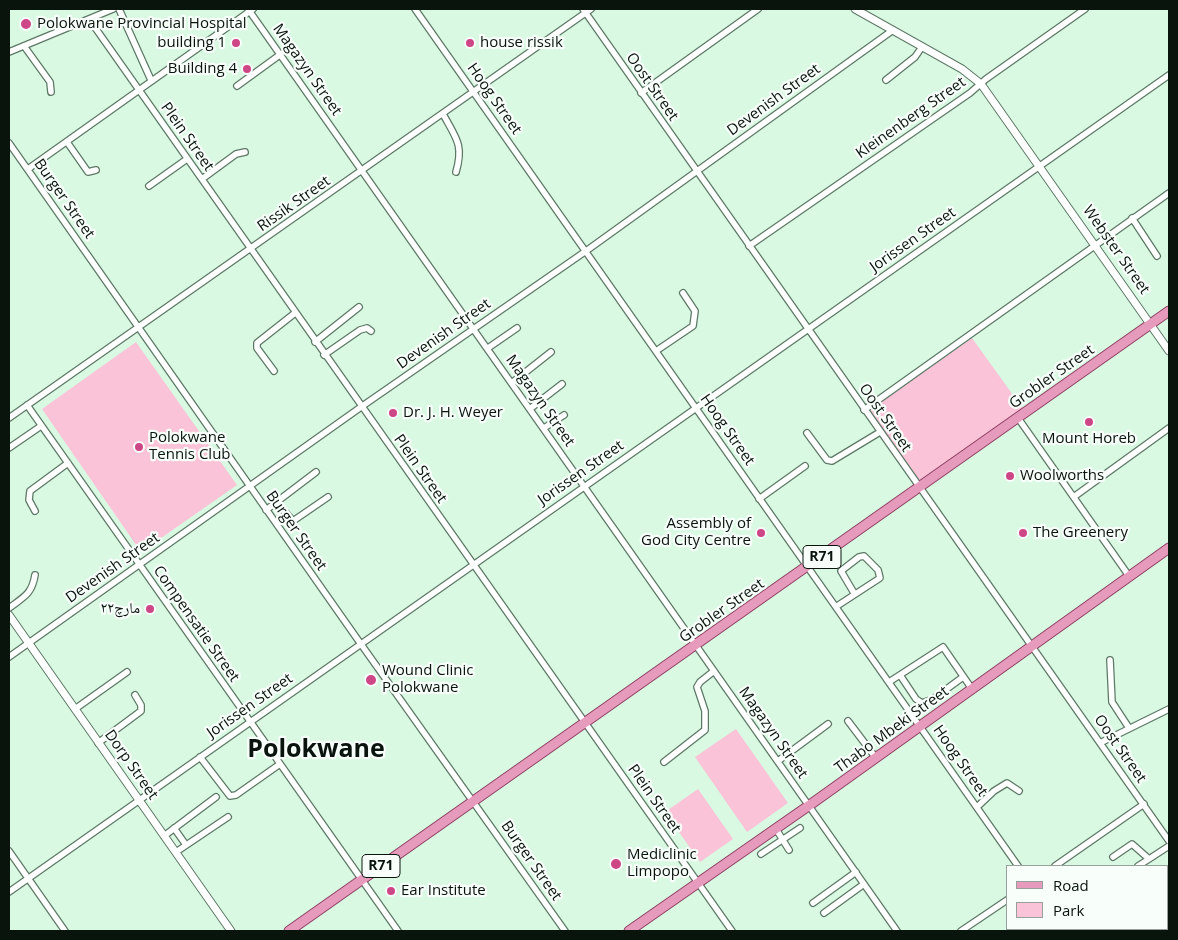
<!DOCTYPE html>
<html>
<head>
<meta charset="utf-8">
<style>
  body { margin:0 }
  #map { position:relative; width:1178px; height:940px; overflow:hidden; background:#d9f9e3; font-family:"Open Sans",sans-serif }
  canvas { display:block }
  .frame { position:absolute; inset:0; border:10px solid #09140d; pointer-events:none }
  .legend { position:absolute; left:1006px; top:865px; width:162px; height:65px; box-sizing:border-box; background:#f8fefa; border:1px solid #98a09b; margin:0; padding:6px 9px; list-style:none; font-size:15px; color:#09140d }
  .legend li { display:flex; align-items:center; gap:10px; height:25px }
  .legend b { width:25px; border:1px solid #98a09b }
</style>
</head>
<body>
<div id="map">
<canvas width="1178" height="940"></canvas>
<div class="frame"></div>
<ul class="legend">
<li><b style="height:6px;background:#e69abc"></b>Road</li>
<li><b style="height:14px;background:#fac3d7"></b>Park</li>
</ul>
</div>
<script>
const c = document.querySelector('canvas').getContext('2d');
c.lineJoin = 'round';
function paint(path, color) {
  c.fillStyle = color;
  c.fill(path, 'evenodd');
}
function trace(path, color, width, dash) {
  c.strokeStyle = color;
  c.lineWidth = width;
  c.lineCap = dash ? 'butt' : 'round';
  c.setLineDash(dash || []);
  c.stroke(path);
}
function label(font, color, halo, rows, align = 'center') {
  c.font = font + ' "Open Sans","Noto Naskh Arabic",sans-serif';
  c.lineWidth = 4.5;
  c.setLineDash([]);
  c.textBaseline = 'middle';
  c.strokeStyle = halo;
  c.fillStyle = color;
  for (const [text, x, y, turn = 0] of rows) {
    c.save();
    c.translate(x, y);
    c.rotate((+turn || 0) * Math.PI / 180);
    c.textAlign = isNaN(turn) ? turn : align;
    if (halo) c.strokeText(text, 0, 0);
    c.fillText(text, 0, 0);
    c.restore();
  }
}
const green = new Path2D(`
  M972 338 1023 409 922 480H918L870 413 872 408Z
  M136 342 237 485 141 552 42 409Z
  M736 729 788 803 747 832 695 757Z
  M698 789 733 839 700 862 665 812Z`);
const minor = new Path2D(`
  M119 9 151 80
  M248 9 897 931
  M415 9 1018 866
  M583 9 1169 841
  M89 19 732 931
  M24 46 50 82 51 92
  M9 52 113 9
  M886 80 915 57 922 47
  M237 86 281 54
  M641 93 758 9
  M443 114C456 138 464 145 456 172
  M67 142 88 172 96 170
  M9 143 358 640 565 931
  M28 169 253 9
  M202 179 236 154 245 152
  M149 186 187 159
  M1132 218 1157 256
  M749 246 970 93 986 79 1085 9
  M315 342 359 307
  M488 348 517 328
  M656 351 693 326 695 311 683 293
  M324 355 360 330 367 328 371 331
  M274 371 257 348V343L295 313
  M513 382 551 352
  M27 405 398 931
  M531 408 562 384
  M864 410 1169 193
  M9 418 591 9
  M1018 418 1129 576
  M544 428 564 415
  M807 433 827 460 832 461 880 432
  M9 448 41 426
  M1075 496 1169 428
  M759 499 805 466
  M276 502 293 521 328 497
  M266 510 316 472
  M35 511 29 500 30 491 68 463
  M837 606 880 578 878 570 864 556 859 557 841 571 854 593
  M9 608C24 597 32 594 35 575
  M9 657 361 407 586 251 893 30
  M1110 660 1112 702 1129 728
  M900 675 916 699 922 703 933 699 963 677
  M889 682 943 647 972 689
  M75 709 127 672
  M848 721 876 758
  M98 743 141 711V705L135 695
  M1100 743 1169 709
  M200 757 230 796 236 795 280 764
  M778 761 828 724
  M664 762 705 730V711L697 687 700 682 714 671
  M977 807 994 791 1007 783 1019 791
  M174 828 186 845
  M776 829 789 850
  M164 836 216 797
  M9 851 65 931
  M176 852 228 817
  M761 854 800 828
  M1113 857 1132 844 1149 859 1169 846
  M1055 866 1144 804
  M1138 866 1149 859
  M9 892 1169 75
  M813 903 856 872
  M824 913 864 884
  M1167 920 1169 918
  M1063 929 1065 931
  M1166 929 1167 931
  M961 931 1007 900`);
const tertiary = new Path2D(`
  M855 9 962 69 981 84 1169 351
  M9 615 231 931`);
const primary = new Path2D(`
  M289 931 1169 311
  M629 931 814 802 1169 548`);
const markers = [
  [26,24,6,"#cd4686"],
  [236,43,5,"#cd4686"],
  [470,43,5,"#cd4686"],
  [247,69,5,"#cd4686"],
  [393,413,5,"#cd4686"],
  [1089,422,5,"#cd4686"],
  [139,447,5,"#cd4686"],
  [1010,476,5,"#cd4686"],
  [761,533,5,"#cd4686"],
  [1023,533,5,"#cd4686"],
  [150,609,5,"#cd4686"],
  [371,680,6,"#cd4686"],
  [616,864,6,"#cd4686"],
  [391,891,5,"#cd4686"]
];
const shields = [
  [822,557,38],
  [381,866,38]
];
const shieldNames = [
  ["R71",822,557],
  ["R71",381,866]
];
const poiNames = [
  ["Polokwane Provincial Hospital",37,24],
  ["building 1",226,43,"right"],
  ["house rissik",480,43],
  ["Building 4",237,69,"right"],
  ["Dr. J. H. Weyer",403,413],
  ["Polokwane",149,438],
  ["Tennis Club",149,455],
  ["Mount Horeb",1089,439,"center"],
  ["Woolworths",1020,476],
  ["Assembly of",751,524,"right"],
  ["God City Centre",751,541,"right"],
  ["The Greenery",1033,533],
  ["۲۲مارچ",140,609,"right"],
  ["Wound Clinic",382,671],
  ["Polokwane",382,688],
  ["Mediclinic",627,855],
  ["Limpopo",627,872],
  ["Ear Institute",401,891]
];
const streetNames = [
  ["Magazyn Street",307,70,55],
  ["Oost Street",652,87,55],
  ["Hoog Street",494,99,55],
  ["Devenish Street",774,100,-36],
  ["Kleinenberg Street",911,118,-35],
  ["Plein Street",187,137,55],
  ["Burger Street",64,199,55],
  ["Rissik Street",294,204,-35],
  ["Jorissen Street",913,240,-35],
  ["Webster Street",1116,250,55],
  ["Devenish Street",444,334,-35],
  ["Grobler Street",1052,377,-35],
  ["Magazyn Street",540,401,55],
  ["Oost Street",885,418,55],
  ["Hoog Street",727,430,55],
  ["Plein Street",420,469,55],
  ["Jorissen Street",581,473,-35],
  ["Burger Street",296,531,55],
  ["Devenish Street",113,568,-35],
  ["Grobler Street",722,611,-35],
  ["Compensatie Street",196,624,55],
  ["Jorissen Street",250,706,-35],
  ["Thabo Mbeki Street",892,730,-36],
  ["Magazyn Street",773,733,55],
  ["Oost Street",1120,749,55],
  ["Hoog Street",960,761,55],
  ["Dorp Street",131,765,55],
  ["Plein Street",654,799,55],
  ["Burger Street",531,861,55]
];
const townNames = [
  ["Polokwane",316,750]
];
paint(green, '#fac3d7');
trace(minor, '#5d7966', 8);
trace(tertiary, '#5d7966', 9);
trace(primary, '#8e4062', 11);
trace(minor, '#fff', 5.5);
trace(tertiary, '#fff', 7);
trace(primary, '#e69abc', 9);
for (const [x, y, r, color] of markers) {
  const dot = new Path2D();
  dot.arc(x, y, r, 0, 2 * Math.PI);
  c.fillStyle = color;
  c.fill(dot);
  trace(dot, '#f8fefa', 2);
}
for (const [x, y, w] of shields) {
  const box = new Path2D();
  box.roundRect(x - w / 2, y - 11.5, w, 23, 4);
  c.fillStyle = '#f8fefa';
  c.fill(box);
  trace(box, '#09140d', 1);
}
label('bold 14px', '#09140d', null, shieldNames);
label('15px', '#09140d', '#f8fefa', poiNames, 'left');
label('15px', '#09140d', '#f8fefa', streetNames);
label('bold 25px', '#09140d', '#f8fefa', townNames);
</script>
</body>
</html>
